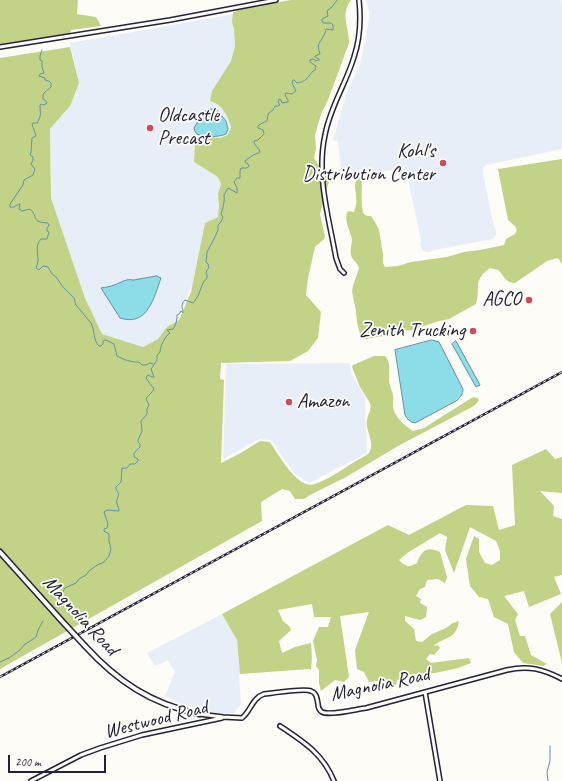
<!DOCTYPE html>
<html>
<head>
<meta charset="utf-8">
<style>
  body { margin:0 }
  #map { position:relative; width:562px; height:781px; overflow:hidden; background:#fdfcf7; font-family:Caveat,sans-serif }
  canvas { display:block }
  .scale { position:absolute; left:8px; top:755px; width:98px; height:18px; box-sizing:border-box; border:2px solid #22223b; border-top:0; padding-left:5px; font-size:12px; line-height:14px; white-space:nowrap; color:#22223b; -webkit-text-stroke:3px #fdfcf7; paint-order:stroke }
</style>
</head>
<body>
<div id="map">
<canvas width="562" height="781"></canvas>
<div class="scale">200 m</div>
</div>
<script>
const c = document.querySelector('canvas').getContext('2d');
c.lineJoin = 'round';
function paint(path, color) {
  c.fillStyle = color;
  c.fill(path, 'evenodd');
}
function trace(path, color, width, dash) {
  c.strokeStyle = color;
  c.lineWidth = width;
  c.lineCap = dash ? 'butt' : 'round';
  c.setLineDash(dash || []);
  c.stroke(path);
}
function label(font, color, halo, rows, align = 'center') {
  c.font = font + ' Caveat,sans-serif';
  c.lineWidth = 3.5;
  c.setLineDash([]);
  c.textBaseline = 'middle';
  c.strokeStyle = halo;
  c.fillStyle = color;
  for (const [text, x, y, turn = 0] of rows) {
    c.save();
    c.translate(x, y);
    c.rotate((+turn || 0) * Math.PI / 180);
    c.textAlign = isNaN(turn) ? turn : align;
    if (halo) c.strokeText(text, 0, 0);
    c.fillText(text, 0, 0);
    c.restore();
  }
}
const built = new Path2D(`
  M366 0H561L562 7V149L486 165 483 168V173L493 223 496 231V235L493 239 434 250 430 252H426L423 251 420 245 421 240 406 170 402 168 342 179 338 141 333 140 346 95 360 64 365 42 369 18V11Z
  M234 14 235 46 231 61 212 91 215 103 223 109 227 116 231 127 228 135 220 138 201 137 195 142 194 162 218 177 221 184 218 217 205 223 193 283 178 320 167 327 158 339 143 347 102 334 85 298 51 198 50 129 66 111 79 83 70 43Z
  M350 363 351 372 365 398 367 453 309 483 295 474 271 440 259 439 223 459 226 364Z
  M222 614 237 640 240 674H239L241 704 234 713 220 714 184 705 165 696 175 672 168 660 155 666 147 653Z`);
const green = new Path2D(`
  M0 0H78L77 14 96 17 101 26 71 30 70 34 0 45Z
  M292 0H351C340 15 349 26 349 43L328 100 321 114 315 135 316 149 314 158 329 181 320 214 325 237 324 239 315 247 308 278 306 295 321 312 318 338 308 351 290 361 221 363 220 379 224 380 221 463 239 454 260 441 270 442C278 454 292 479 306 484 309 485 312 485 315 484 329 479 343 469 356 461 359 459 366 456 369 453 376 443 365 431 367 420 368 412 372 413 370 403L360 387 352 367 353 365 374 356H385C391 361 389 372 389 380 389 385 392 390 393 395 394 400 392 406 394 411 398 420 405 426 413 431L424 428 473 397 478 398 479 400 476 404 472 407 398 446 346 477 310 495 304 499H295L290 491 282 489 261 502 262 521 0 669V58L70 47 79 83 70 106 50 129 51 198 85 298 102 334 143 347 158 339 167 327 179 320 191 292 205 223 218 217 219 205 218 194 221 184 218 177 194 162 195 142 201 137 220 138 228 135 231 127C227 115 223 105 210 101L212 91 231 61 235 46 234 29 232 22 233 12H235L237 10 258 5Z
  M562 159V264L558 258 547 261 515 283C504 282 505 276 498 270L490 268C472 281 481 287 476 304L449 319 439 321 412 330 393 332 384 336 376 337 366 339 361 338 357 322 356 311 352 291 353 286 359 268C358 263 352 260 351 255 350 250 352 244 352 239 350 230 343 220 348 211L354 212C356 207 357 201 356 196 356 189 352 182 360 178L362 180C362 187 360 211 365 215 366 216 370 216 371 216L375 222 379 230 383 254V263L385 267 398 266 411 262 447 257 464 252 480 250 504 245 506 239 515 234 517 230 515 226 508 220 498 169Z
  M546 449 555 459 562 457V493L540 491 554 506 553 516 562 519V575L554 577 561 594 529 607 524 591 504 596 518 614 515 620 520 636H525L531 655 547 664 543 666 523 663 514 652 508 624 494 617 488 599 479 597 470 586 466 559 474 536 479 539V552L485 563 492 565 500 560V551L496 541 470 527 454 573 445 550 447 537 440 533 407 553 399 560C406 567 409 568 417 563 422 550 427 546 440 552L447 577 445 583 438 579 427 580 425 587 420 589 416 596 421 599 420 603 427 607 426 617 420 620 405 616V621L414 629 416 641 422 642 432 634 446 628 453 623 459 621C456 640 446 636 433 646L438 645 440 648 434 655 430 654 426 659 431 663 469 658 471 663 458 668 435 673 416 674 397 680 396 685 394 686 389 683 380 684 377 681 369 682 364 672 357 669 355 650 369 612 340 616 349 677 344 682 335 680 321 691 319 683V670L316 666 317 660 313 641 319 627H328L331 617H314L312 604 278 610 283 621 290 627 291 630 279 641 282 653 295 647 311 643C312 652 312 661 311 670L309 669 240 674 237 640 222 614 388 525 409 535 466 505 493 506 499 530 515 525 512 465Z
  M562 602V663L550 614Z`);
const water = new Path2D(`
  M212 109 218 111 226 121 228 129 226 134C219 137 204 138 197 134 195 132 195 131 194 128L201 116 205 111Z
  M157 276 161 278C154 297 148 327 120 318L101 288C106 287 110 287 114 285 121 283 126 278 133 280Z
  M432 340 439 342 463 389C463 394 461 397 456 401L415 423C410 422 407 419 405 415L395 350Z
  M456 341 480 385 476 387 452 344Z`);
const stream = new Path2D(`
  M42 50 40 56V60L42 61V67L44 73 40 74 39 76 45 78V80L49 81 51 83V87C47 91 42 92 43 99L46 101 47 103 44 105 41 104 40 105C40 113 42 115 37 123H33L32 124 36 136 32 138 31 152 30 155 33 157V160L31 164 35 169 33 175 24 180 23 185 10 204V207C14 208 16 205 20 204L19 209 22 211 30 209C39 217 30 222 48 223L49 225 48 227 47 228V231L49 232 47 239H41C35 245 38 253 38 260 38 263 37 265 36 268L39 270 43 266 48 267 52 274 56 277 63 287 74 298 76 305 91 323C95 331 93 340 99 346H101L103 344V341L106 340 114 344 117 356C122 359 133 363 139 362L142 365H146L150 363 153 364
  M57 602 62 594 65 588 76 583 79 579 86 575 89 571 97 565 104 562 109 556 111 549 109 541V534L104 531V529L107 528 108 524 104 512 107 510 119 511C119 508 118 507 117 504 115 497 122 497 116 489V487L121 482 122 468C126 469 128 468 130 464H135L138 461V459L134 457V453L140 447V444L138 442V440L142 431 141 421 147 414V409L149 405 146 399C148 395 152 393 154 389L146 378 147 376 148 375 152 377H154L151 369 157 360V356L158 354 160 352C160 347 165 336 170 333L167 330 173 329C176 325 177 320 177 315L179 314 181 311 183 313C183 308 180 304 185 300L193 303 198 296 203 283 207 278V275L206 273 207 270 209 268 208 264 206 262 207 252 214 239 218 230V225L221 222 223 217 221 214C223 209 225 200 224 195L228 188 237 193V188L234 182 237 178H240V171L241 168H247L249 166 248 164 245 162V161L253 155 259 153 260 151 254 143V141L258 140 264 134 263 130 258 128V126C260 123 264 123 267 121L268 114 273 110 275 106H278L280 105 278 102 279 99 281 100 282 103 288 102V100L285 95 286 93 292 94 296 91 292 83 293 80H294L297 83C306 82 308 77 313 71L315 70 316 66 310 62V60L313 59 316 61 319 60V59L315 57V56L320 54C316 42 320 44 324 35 325 33 326 31 326 29L333 30V25L331 23H323L322 21V19L328 16 327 11 332 7 337 0
  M0 662 9 658 20 650 24 645 36 637 38 630 43 621
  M548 781 547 772 550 761V746`);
const minor = new Path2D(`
  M0 47 170 20 276 0
  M344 273 340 269 336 258C329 218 316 176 325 135 330 107 346 84 354 57 360 39 361 19 359 0
  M425 692 440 781
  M199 714 223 717 242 718C251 711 252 698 264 694 273 693 305 688 311 691 317 693 317 699 318 704 318 707 319 710 322 712 330 716 357 709 366 708L507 670C528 665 543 669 562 679
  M280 726C304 742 323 754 334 781
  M31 781 81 755 100 748 142 735 222 718`);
const major = new Path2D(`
  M0 552 61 620
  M85 646C117 681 151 704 199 714`);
const rail = new Path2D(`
  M0 677 562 372`);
const majorBridge = new Path2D(`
  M61 620 85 646`);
const markers = [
  [150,128,4,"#d1495b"],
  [443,163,4,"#d1495b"],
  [529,300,4,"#d1495b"],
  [473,331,4,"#d1495b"],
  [289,402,4,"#d1495b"]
];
const poiNames = [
  ["Oldcastle",158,116,"left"],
  ["Precast",158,139,"left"],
  ["Kohl's",435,152],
  ["Distribution Center",435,175],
  ["AGCO",521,300],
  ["Zenith Trucking",465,331],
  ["Amazon",297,402,"left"]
];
const streetNames = [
  ["Magnolia Road",80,616,47],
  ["Magnolia Road",380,685,-12],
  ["Westwood Road",156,720,-14]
];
paint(built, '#e8eef8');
paint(green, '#c2d287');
paint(water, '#8ddde8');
trace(water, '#6292a3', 1);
trace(stream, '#6292a3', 1);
trace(minor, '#22223b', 6);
trace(major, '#22223b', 7);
trace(minor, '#fdfcf7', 3);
trace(major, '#fdfcf7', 4);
trace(rail, '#22223b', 2.5);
trace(rail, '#fdfcf7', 1, [3]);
trace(majorBridge, '#22223b', 7, []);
trace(majorBridge, '#fdfcf7', 4);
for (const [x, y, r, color] of markers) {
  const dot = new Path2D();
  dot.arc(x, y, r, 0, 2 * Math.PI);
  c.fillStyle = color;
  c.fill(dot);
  trace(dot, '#fdfcf7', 1.5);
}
label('20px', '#22223b', '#fdfcf7', poiNames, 'right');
label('20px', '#22223b', '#fdfcf7', streetNames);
</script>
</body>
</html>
